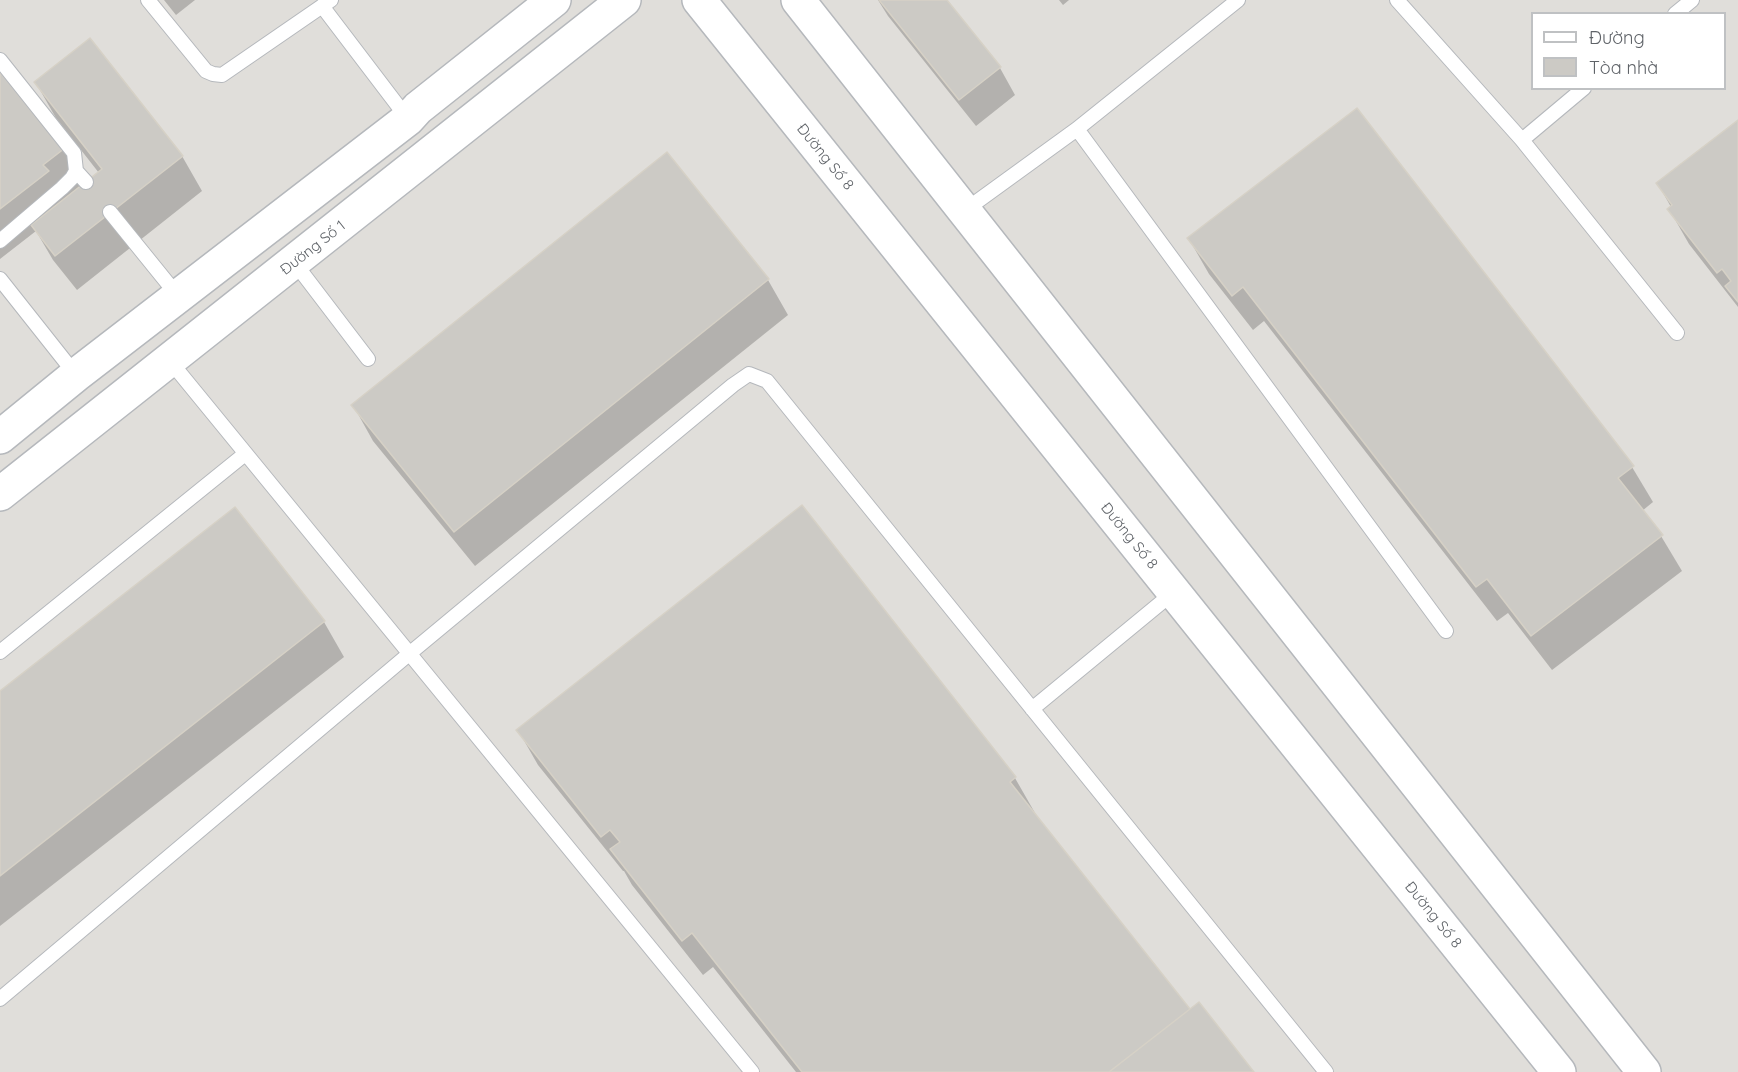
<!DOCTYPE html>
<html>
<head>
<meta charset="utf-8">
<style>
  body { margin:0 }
  #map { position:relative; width:1738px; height:1072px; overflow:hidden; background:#f1efe8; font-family:Quicksand,sans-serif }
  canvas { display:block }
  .legend { position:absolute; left:1531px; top:12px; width:195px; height:78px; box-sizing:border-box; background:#fff; border:2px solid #bfc1c3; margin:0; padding:8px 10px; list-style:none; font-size:18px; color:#5f6368 }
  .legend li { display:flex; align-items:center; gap:12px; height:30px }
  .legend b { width:30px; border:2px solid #bfc1c3 }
</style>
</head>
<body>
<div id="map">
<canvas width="1738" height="1072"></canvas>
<ul class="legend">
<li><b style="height:8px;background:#fff"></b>Đường</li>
<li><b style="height:16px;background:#cccac5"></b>Tòa nhà</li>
</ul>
</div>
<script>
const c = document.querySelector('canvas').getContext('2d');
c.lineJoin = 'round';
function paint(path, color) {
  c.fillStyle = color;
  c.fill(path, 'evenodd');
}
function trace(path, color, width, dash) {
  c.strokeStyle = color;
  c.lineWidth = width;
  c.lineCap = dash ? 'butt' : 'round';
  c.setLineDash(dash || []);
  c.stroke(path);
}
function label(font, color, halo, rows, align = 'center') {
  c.font = font + ' Quicksand,sans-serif';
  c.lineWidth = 4.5;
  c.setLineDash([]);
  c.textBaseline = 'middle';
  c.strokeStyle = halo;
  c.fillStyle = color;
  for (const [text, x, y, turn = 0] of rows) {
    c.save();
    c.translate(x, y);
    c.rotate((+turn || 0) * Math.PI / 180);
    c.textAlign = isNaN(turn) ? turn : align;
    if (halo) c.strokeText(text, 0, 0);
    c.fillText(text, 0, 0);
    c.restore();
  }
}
const industrial = new Path2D(`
  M0 0H1738V1072H0ZM1532 14H1724V88H1532Z`);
const shadow = new Path2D(`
  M164 0H195L176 15Z
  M878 0H945L1000 68 1015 95 976 126 888 16Z
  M1059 0H1069L1063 5Z
  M0 68 64 149 84 185 99 173 56 118 36 83 182 156 202 191 77 290 53 260 36 231 0 259Z
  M1738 122V307L1689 244 1669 209 1671 207 1658 184Z
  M667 154 768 280 788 315 475 566 373 441 353 405Z
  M1189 239 1632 467 1653 502 1642 511 1661 536 1682 571 1552 670 1508 613 1497 621 1264 321 1253 330 1209 274Z
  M324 622 344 657 0 926V693Z
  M518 730 1015 778 1035 813 1034 814 1190 1011 1253 1072H796L713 967 703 975 632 885 624 871H623L538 765Z`);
const building = new Path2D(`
  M879 0H947L1001 67 959 100Z
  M90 38 183 156 55 256 31 225 102 169 34 82Z
  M0 66 65 148 43 165 49 171 0 209Z
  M1357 108 1634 466 1618 478 1663 535 1531 636 1487 579 1476 587 1243 287 1232 296 1187 238Z
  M1738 120V302L1725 286 1731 281 1722 269 1717 273 1667 209 1672 205 1656 183Z
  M667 152 769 279 454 532 351 405Z
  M802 505 1016 777 1010 782 1190 1009 1109 1072H802L692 933 682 941 610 849 620 842 610 830 601 837 516 730Z
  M235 507 325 621 0 876V691Z
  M1199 1002 1254 1072H1109Z`);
const service = new Path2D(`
  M148 0 206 71 213 74 222 75 331 0
  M1397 0 1522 140 1677 333
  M322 6 408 119
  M1675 14 1692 0
  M0 60 74 153 76 171 86 182
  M1077 129 1446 631
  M1522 140 1584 88
  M964 211 1077 129 1238 0
  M110 212 178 296
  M0 241 62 188 72 178 76 171
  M294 262 368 359
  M0 279 76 375
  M170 361 752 1072
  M0 652 245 454
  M1032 709 1174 592
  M0 999 409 654 733 385 749 374 767 381 1326 1072`);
const tertiary = new Path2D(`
  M699 0 1559 1072
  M798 0 1644 1072
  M0 437 76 375 408 119 418 108 554 0
  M0 494 624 0`);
const streetNames = [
  ["Đường Số 8",825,157,51],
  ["Đường Số 1",313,248,-38],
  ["Đường Số 8",1129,536,51],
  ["Đường Số 8",1433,915,51]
];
paint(industrial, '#e0deda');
paint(shadow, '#0003');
paint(building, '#cccac5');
trace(building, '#d6d1c6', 1.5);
trace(service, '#b5b8bc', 16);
trace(tertiary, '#b5b8bc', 36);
trace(service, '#fff', 14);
trace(tertiary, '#fff', 33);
label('15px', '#5f6368', '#fff', streetNames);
</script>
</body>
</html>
